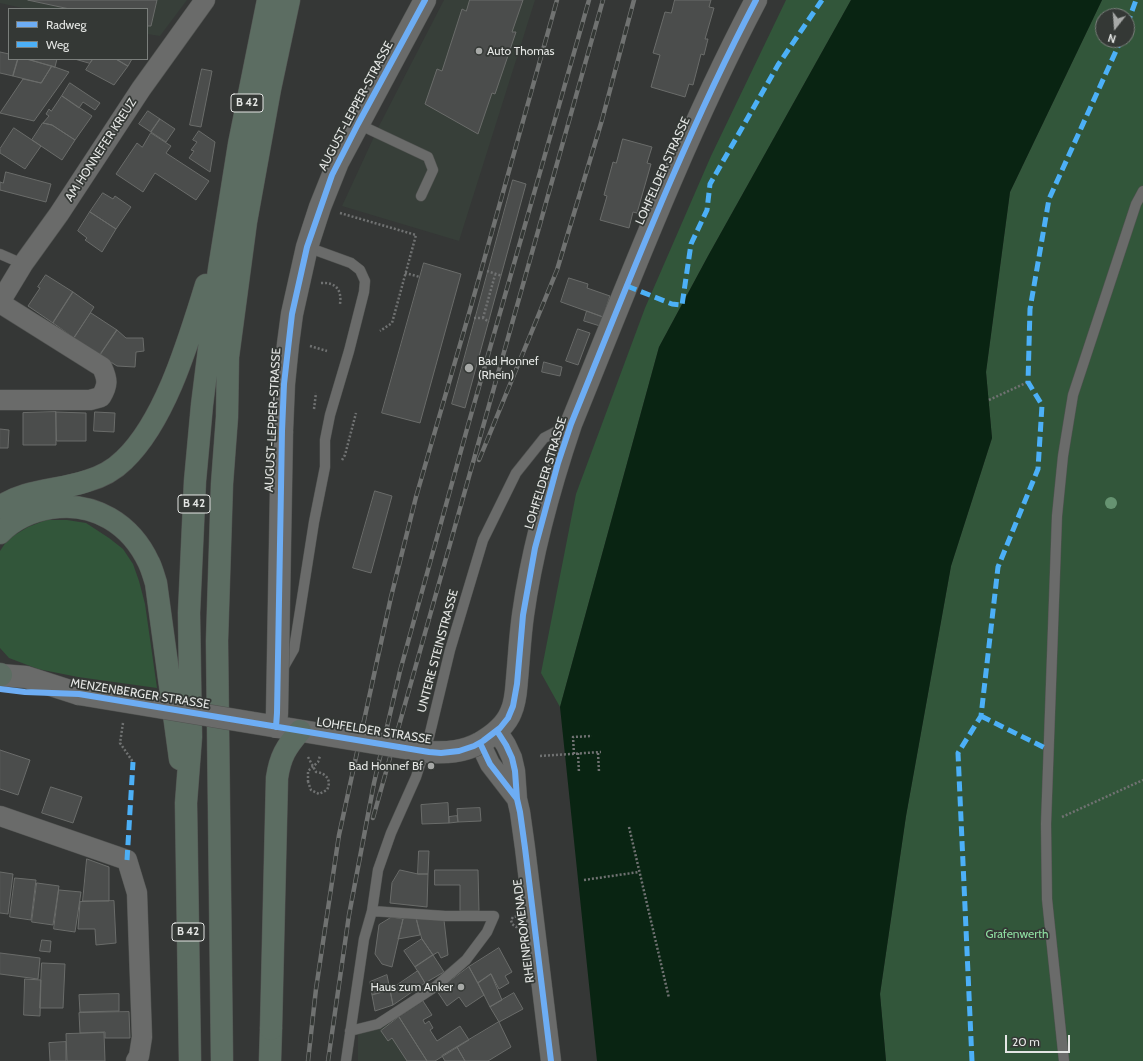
<!DOCTYPE html>
<html>
<head>
<meta charset="utf-8">
<style>
  body { margin:0 }
  #map { position:relative; width:1143px; height:1061px; overflow:hidden; background:#353736; font-family:Cabin,sans-serif }
  canvas { display:block }
  .legend { position:absolute; left:8px; top:8px; width:140px; height:52px; box-sizing:border-box; background:#343835; border:1px solid #7a7e7b; margin:0; padding:5px 7px; list-style:none; font-size:12px; color:#e4e6e4 }
  .legend li { display:flex; align-items:center; gap:8px; height:20px }
  .legend b { width:20px; border:1px solid #7a7e7b }
  .north { position:absolute; left:1095px; top:8px; width:40px; height:40px; box-sizing:border-box; background:#343835; border:1px solid #7a7e7b; border-radius:50%; rotate:197deg; font-size:11px; font-weight:700; line-height:16px; text-align:center; color:#e4e6e4 }
  .north::after { content:''; display:block; margin:auto; width:14px; height:18px; background:#a7a9a7; clip-path:polygon(50% 0,100% 100%,50% 72%,0 100%) }
  .scale { position:absolute; left:1005px; top:1035px; width:65px; height:18px; box-sizing:border-box; border:2px solid #e4e6e4; border-top:0; padding-left:5px; font-size:12px; line-height:14px; white-space:nowrap; color:#e4e6e4; -webkit-text-stroke:3px #343835; paint-order:stroke }
</style>
</head>
<body>
<div id="map">
<canvas width="1143" height="1061"></canvas>
<ul class="legend">
<li><b style="height:5px;background:#6dadf4"></b>Radweg</li>
<li><b style="height:5px;background:#4cb0f7"></b>Weg</li>
</ul>
<div class="north">N</div>
<div class="scale">20 m</div>
</div>
<script>
const c = document.querySelector('canvas').getContext('2d');
c.lineJoin = 'round';
function paint(path, color) {
  c.fillStyle = color;
  c.fill(path, 'evenodd');
}
function trace(path, color, width, dash) {
  c.strokeStyle = color;
  c.lineWidth = width;
  c.lineCap = dash ? 'butt' : 'round';
  c.setLineDash(dash || []);
  c.stroke(path);
}
function label(font, color, halo, rows, align = 'center') {
  c.font = font + ' Cabin,sans-serif';
  c.lineWidth = 3.5;
  c.setLineDash([]);
  c.textBaseline = 'middle';
  c.strokeStyle = halo;
  c.fillStyle = color;
  for (const [text, x, y, turn = 0] of rows) {
    c.save();
    c.translate(x, y);
    c.rotate((+turn || 0) * Math.PI / 180);
    c.textAlign = isNaN(turn) ? turn : align;
    if (halo) c.strokeText(text, 0, 0);
    c.fillText(text, 0, 0);
    c.restore();
  }
}
const built = new Path2D(`
  M0 0H187L160 36 147 34V9H27L0 3Z
  M444 0H535L459 241 342 206 379 126Z
  M393 1009 427 1061H358V1033Z`);
const green = new Path2D(`
  M786 0H851L708 256 659 347 560 707 541 673 576 494 645 308 711 156Z
  M1102 0H1143V1061H886L880 994 906 816 951 566 992 438 986 372 1010 192ZM1103 16H1127V40H1103Z
  M46 520H67L86 523 109 538 123 549 133 564 139 581 145 604 157 688 78 677 38 669 9 658 0 648V551L8 539 28 527Z`);
const water = new Path2D(`
  M851 0H1102L1010 192 986 372 992 438 951 566 906 816 880 994 886 1061H597L560 707 659 347 708 256Z`);
const building = new Path2D(`
  M28 0H157L151 26H147V9H70Z
  M470 0H523L512 32H516L495 94 492 93 478 134 425 104 437 69 442 71 462 9 466 11Z
  M675 0H711L709 7 714 8 705 39H708L704 55 701 54 693 85 689 84 685 97 651 87 660 55 653 53 665 12 671 13Z
  M0 52 9 54V59H18L13 76 0 73Z
  M18 59H26L52 66 41 83 13 76Z
  M28 59H57L55 67Z
  M75 59H93L90 63Z
  M93 59H116L128 66 114 85 86 70Z
  M116 59H132L128 66Z
  M52 66 69 72 34 121 0 113 23 79 41 83Z
  M202 69 212 71 201 127 190 125Z
  M70 83 100 103 95 110 83 102 79 108 62 96Z
  M62 96 92 116 75 140 52 125 43 123 49 116 46 114 49 109 51 111Z
  M148 111 160 119 151 132 139 124Z
  M160 119 175 129 166 142 151 132Z
  M43 123 52 125 75 140 62 160 32 140Z
  M14 128 41 146 25 169 0 153V149Z
  M199 131 215 142 210 172 189 158 194 151 191 150 197 142 193 140Z
  M151 133 171 146 166 153 209 181 196 200 155 173 143 192 116 174 137 143 142 147Z
  M623 139 652 147 647 163 651 164 637 213 633 212 629 228 600 220 607 196 604 195 613 162 616 163Z
  M6 172 51 184 46 202 0 190V182L3 183Z
  M513 180 526 184 465 408 452 404Z
  M103 193 113 199 115 196 131 207 116 229 90 212Z
  M90 212 116 229 102 252 85 240 87 238 78 231Z
  M424 263 461 274 420 423 382 413Z
  M46 275 73 292 53 323 28 306 40 288 38 287Z
  M569 278 588 284 587 288 610 296 603 317 561 302Z
  M73 292 94 307 74 338 53 323Z
  M587 311 603 317 600 326 584 321Z
  M91 313 117 330 100 355 74 338Z
  M578 329 590 333 578 365 566 361Z
  M117 330 126 338H143L144 351 136 352 135 367 117 366 100 355Z
  M544 362 562 367 560 376 542 372Z
  M56 412V445H23V413Z
  M56 412 86 413V441H57Z
  M95 412 115 413 114 432 94 431Z
  M0 429 9 430 8 448H0Z
  M375 491 392 496 371 573 353 568Z
  M0 750 30 760 18 795 0 789Z
  M51 787 82 797 73 823 42 813Z
  M448 803 449 823 422 824 421 805Z
  M480 808 481 821 458 822 457 809Z
  M457 816 458 822 449 823V817Z
  M419 851H429L428 874H418Z
  M87 859 109 867V901H83Z
  M400 870 418 874H428L427 907 390 903 392 883Z
  M435 870H478L479 911H460V885H435Z
  M0 872 13 874 8 914 0 913Z
  M15 878 36 880 31 920 10 917Z
  M37 883 59 886 53 925 32 922Z
  M59 890 81 892 75 932 54 929Z
  M114 901 116 943 96 945 95 929H78L80 902Z
  M392 917 403 919 392 967 382 964 375 954 379 925Z
  M416 917 420 935 398 939 403 919Z
  M416 917 444 920 448 955 441 958 438 952 433 955 422 939Z
  M422 939 433 955 415 967 404 951Z
  M42 940 51 941 50 952 40 951Z
  M499 948 512 972 505 976 509 983 499 989 491 974 478 983 469 967Z
  M0 953 40 958 38 979 0 974Z
  M433 955 444 972 425 983 415 967Z
  M42 963 65 964 63 1008H40Z
  M469 967 484 995 466 1007 459 997 447 1006 437 991Z
  M418 971 425 983 393 1005 390 990Z
  M491 974 502 1000 490 1007 478 983Z
  M387 975 390 990 372 995 370 982Z
  M25 979 41 980 40 1016 24 1015Z
  M390 990 393 1005 375 1011 372 995Z
  M514 993 523 1009 499 1022 490 1007Z
  M119 994V1011L80 1012 79 995Z
  M423 1001 432 1015 423 1020 425 1024 429 1021 433 1028 430 1030 437 1041 460 1026 469 1040 435 1061H427L399 1017Z
  M129 1012 130 1038H105V1032L80 1033 79 1013Z
  M399 1017 427 1061H407L392 1038 388 1041 381 1031Z
  M499 1022 511 1047 488 1061H465L457 1047Z
  M104 1033 105 1061H67L66 1034Z
  M66 1042V1061H50L49 1043Z
  M457 1047 465 1061H445L442 1056Z`);
const path = new Path2D(`
  M340 213 416 235 392 323 380 331
  M487 271 502 276
  M405 273 420 277
  M321 283C336 282 342 290 340 304
  M474 318H483L489 322
  M483 318 495 275
  M310 346 327 351
  M989 400 1028 382
  M314 409 316 393
  M342 460 345 455 356 413
  M123 723 120 743 133 762
  M578 753 579 773
  M598 753 599 772
  M574 754 573 737 592 736
  M540 756 601 752
  M308 757 316 772C326 773 332 780 327 790L319 794 311 790 308 782
  M1062 817 1143 780
  M629 827 669 998
  M584 880 639 872`);
const lane = new Path2D(`
  M358 124 428 157 433 170 421 196
  M0 254 23 264
  M282 670 294 649 314 522 325 467V440L330 415 349 351 364 292 365 281 360 270 351 263 307 247
  M350 1031 378 1024 435 987 466 960 487 932 494 916H445L372 911
  M346 1061 364 939 372 911 378 870 391 833 416 777 429 737 450 650 483 540 516 473 544 438 569 425
  M1064 1061 1047 899 1046 824 1057 516 1063 456 1073 395 1136 204 1143 191`);
const street = new Path2D(`
  M0 302 23 264 59 214 141 89 205 0
  M0 303 102 367C108 380 108 385 101 397L90 400H0
  M497 731 506 745 512 758 515 771 517 799 520 812 525 848 551 1061
  M480 743 490 764 517 799
  M0 816 127 860 137 893 142 1037 139 1056 136 1061`);
const secondary = new Path2D(`
  M282 431 284 384 288 344 292 314 307 247 320 207 338 162 425 0
  M0 675 26 677 79 694
  M480 743C492 736 506 725 511 712 516 701 516 690 517 679 519 658 520 636 523 615 532 550 550 486 571 424 629 281 684 137 756 0`);
const highway = new Path2D(`
  M0 507C25 489 58 491 87 481 101 477 114 470 124 460 166 420 189 339 206 285
  M0 533C14 519 32 511 51 508 94 501 131 524 149 563 152 569 154 577 156 583L180 759
  M0 674 1 675
  M190 1061 186 803 191 737 189 613 195 481 202 405 219 269 239 144 268 0
  M222 1061 217 641 222 484 227 417 228 357 246 222 270 89 289 0
  M270 1061 271 1029`);
const rail = new Path2D(`
  M479 460 557 270 602 120 634 0
  M373 818 603 0
  M308 1061 316 989 339 835 391 597 416 497 470 310 557 0
  M328 1061 349 915 374 783 400 671 467 429 589 0`);
const pathBridge = new Path2D(`
  M308 782V771L318 762 320 756
  M518 916 521 917 522 922 521 926 516 927 512 924 511 920 513 917 519 916`);
const secondaryBridge = new Path2D(`
  M79 694 429 752C447 753 463 752 480 743
  M276 727 277 713 282 431`);
const highwayBridge = new Path2D(`
  M271 1029 277 778C280 757 286 747 300 731`);
const quiet = new Path2D(`
  M1127 25 1136 0
  M627 286 672 304 682 305 691 244 707 210 710 184 778 65 822 0
  M981 716 1047 749
  M127 860 133 762
  M972 1061 958 753 981 716 998 567 1038 469 1042 405 1028 382 1030 309 1049 199 1121 40`);
const cycleway = new Path2D(`
  M0 689 25 692 79 694 429 752 441 753 459 751 474 746 483 741 500 728 508 718 513 706 517 684 523 615 535 548 558 463 571 424C629 281 684 137 756 0
  M276 727 277 713 282 431 284 384 292 314 307 247 332 175 358 124 425 0
  M497 731 506 745 512 758 515 771 517 799 520 812 525 848 551 1061
  M480 743 490 764 517 799`);
const trees = [
  [1111,503]
];
const markers = [
  [479,51,4,"#a7a9a7"],
  [469,368,5,"#a7a9a7"],
  [431,766,4,"#a7a9a7"],
  [461,987,4,"#a7a9a7"]
];
const shields = [
  [247,103,32],
  [194,504,32],
  [188,932,32]
];
const shieldNames = [
  ["B 42",247,103],
  ["B 42",194,504],
  ["B 42",188,932]
];
const poiNames = [
  ["Auto Thomas",487,51],
  ["Bad Honnef",478,361],
  ["(Rhein)",478,375],
  ["Bad Honnef Bf",423,766,"right"],
  ["Haus zum Anker",453,987,"right"]
];
const streetNames = [
  ["AUGUST-LEPPER-STRASSE",356,106,-62],
  ["AM HONNEFER KREUZ",101,150,-57],
  ["LOHFELDER STRASSE",663,171,-66],
  ["AUGUST-LEPPER-STRASSE",273,420,-87],
  ["LOHFELDER STRASSE",546,473,-73],
  ["UNTERE STEINSTRASSE",438,651,-75],
  ["MENZENBERGER STRASSE",140,694,9],
  ["LOHFELDER STRASSE",374,731,9],
  ["RHEINPROMENADE",524,931,-97]
];
const parkNames = [
  ["Grafenwerth",1017,934]
];
paint(built, '#373f39');
paint(green, '#32563a');
paint(water, '#092412');
paint(building, '#4b4d4c');
trace(building, '#6a6c6a', 1);
trace(lane, '#515351', 11);
trace(street, '#515351', 21);
trace(secondary, '#515351', 23);
trace(highway, '#515351', 23);
trace(path, '#707272', 2.5, [2, 2]);
trace(lane, '#6a6b6a', 10);
trace(street, '#6a6b6a', 20);
trace(secondary, '#6a6b6a', 22);
trace(highway, '#5c6d62', 22);
trace(rail, '#707271', 4.5);
trace(rail, '#343835', 3, [9]);
trace(secondaryBridge, '#515351', 23, []);
trace(highwayBridge, '#515351', 23, []);
trace(pathBridge, '#707272', 2.5, [2, 2]);
trace(secondaryBridge, '#6a6b6a', 22);
trace(highwayBridge, '#5c6d62', 22);
trace(quiet, '#4cb0f7', 5, [10, 5]);
trace(cycleway, '#6dadf4', 6);
c.fillStyle = '#669371';
for (const [x, y] of trees) {
  c.beginPath();
  c.arc(x, y, 6, 0, 2 * Math.PI);
  c.fill();
}
for (const [x, y, r, color] of markers) {
  const dot = new Path2D();
  dot.arc(x, y, r, 0, 2 * Math.PI);
  c.fillStyle = color;
  c.fill(dot);
  trace(dot, '#343835', 1.5);
}
for (const [x, y, w] of shields) {
  const box = new Path2D();
  box.roundRect(x - w / 2, y - 9, w, 18, 3);
  c.fillStyle = '#343835';
  c.fill(box);
  trace(box, '#e4e6e4', 1);
}
label('bold 11px', '#e4e6e4', null, shieldNames);
label('12px', '#e4e6e4', '#343835', poiNames, 'left');
label('12px', '#e4e6e4', '#343835', streetNames);
label('12px', '#8fdfa2', '#343835', parkNames);
</script>
</body>
</html>
